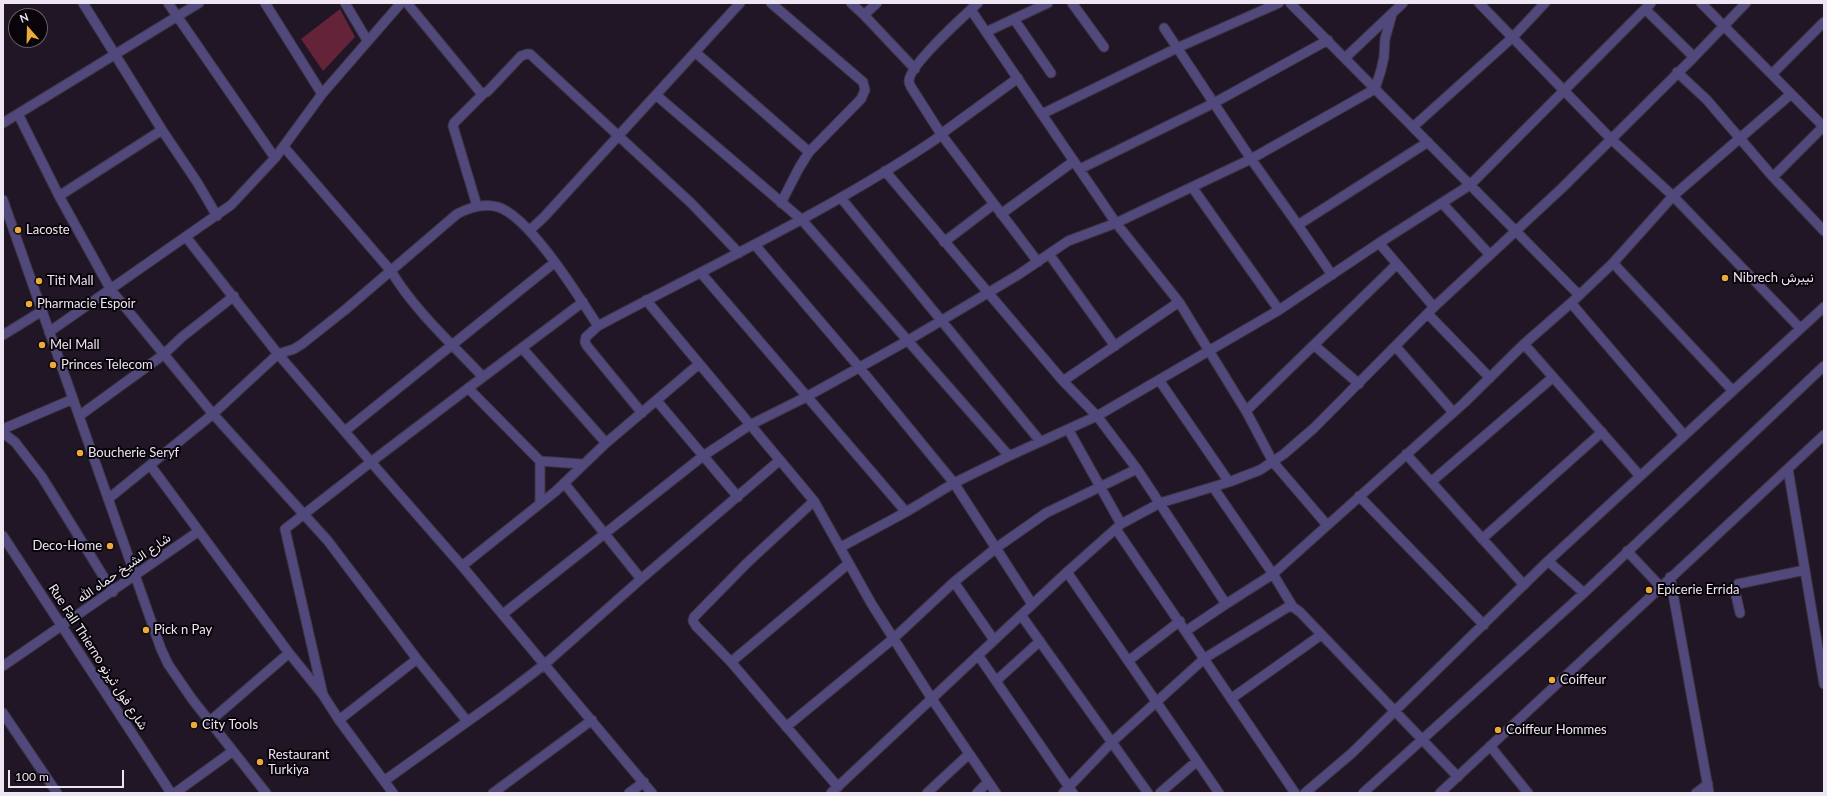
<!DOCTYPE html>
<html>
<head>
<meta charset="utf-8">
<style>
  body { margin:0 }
  #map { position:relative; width:1827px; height:796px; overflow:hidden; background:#211626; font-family:Lato,sans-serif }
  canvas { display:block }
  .frame { position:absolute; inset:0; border:4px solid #ede5f1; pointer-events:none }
  .north { position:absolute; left:8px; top:8px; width:40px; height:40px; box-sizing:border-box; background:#08040a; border:1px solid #645e66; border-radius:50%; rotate:340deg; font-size:11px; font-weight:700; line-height:16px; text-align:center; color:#ede5f1 }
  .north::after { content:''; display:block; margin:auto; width:14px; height:18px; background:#ebaa39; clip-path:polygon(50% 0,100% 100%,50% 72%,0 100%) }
  .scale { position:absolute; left:8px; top:770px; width:116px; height:18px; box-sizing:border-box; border:2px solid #ede5f1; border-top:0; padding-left:5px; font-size:12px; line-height:14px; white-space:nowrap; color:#ede5f1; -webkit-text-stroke:3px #08040a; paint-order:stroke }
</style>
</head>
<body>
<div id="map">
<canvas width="1827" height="796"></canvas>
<div class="frame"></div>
<div class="north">N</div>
<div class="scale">100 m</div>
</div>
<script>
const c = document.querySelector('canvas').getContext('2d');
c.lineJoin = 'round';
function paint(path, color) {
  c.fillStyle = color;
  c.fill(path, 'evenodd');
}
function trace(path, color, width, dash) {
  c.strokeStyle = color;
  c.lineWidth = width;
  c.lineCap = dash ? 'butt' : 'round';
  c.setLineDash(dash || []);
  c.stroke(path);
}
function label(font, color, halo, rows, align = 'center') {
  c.font = font + ' Lato,Vazirmatn,sans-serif';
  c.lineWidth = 4;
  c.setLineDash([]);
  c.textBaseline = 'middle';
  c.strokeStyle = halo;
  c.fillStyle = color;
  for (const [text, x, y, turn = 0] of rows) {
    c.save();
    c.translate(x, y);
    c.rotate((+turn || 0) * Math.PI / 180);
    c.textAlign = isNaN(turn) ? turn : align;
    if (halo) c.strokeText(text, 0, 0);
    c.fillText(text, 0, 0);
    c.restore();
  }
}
const green = new Path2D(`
  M340 9 355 37 323 71 301 39Z`);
const minor = new Path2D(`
  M83 3 162 130 197 182 217 216
  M168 3 275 158
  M265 3 322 94
  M345 3 367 40
  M407 3 481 93 487 92 521 56 527 54H530L691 203 739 253
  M771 3 863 82 865 90 861 99 809 152 799 168 781 203
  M851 3 864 15 877 3
  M1072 3 1104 47
  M1290 3 1579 295
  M1479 3 1611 139 1673 196 1800 328
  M1701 3 1823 126
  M1645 9 1694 57
  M971 10 1116 223 1179 302 1246 411 1273 462 1327 525
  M864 15 915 69
  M1014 19 1051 73
  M1164 28 1251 159 1298 225 1428 142
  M986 32 1048 3
  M695 52 809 152
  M1345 58 1403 3
  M1677 72 1707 100 1773 177 1824 231
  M1772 74 1824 22
  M1018 78 941 134 1038 262
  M656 95 802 220 1009 456
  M18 114 59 196 111 290 213 414 328 541 417 659 467 721
  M1042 114 1177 48 1279 3
  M3 123 199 3
  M1413 127 1513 37 1545 3
  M284 147 391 271C415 311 452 344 483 377L583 302
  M1080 169 1214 103 1328 40
  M885 171 1063 381 1097 416 1279 310 1379 243 1470 185 1651 3
  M1773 177 1824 126
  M1192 187 1279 310
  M59 196 162 130
  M841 198 1040 441
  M3 200 161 649 168 664 192 699 266 793
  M1442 203 1490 255
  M477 206 453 126 454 123 484 93
  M1001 214 1074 161
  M1298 225 1332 275
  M530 230 544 217 740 3
  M186 237 278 354 371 462 285 529 323 695
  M944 242 994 204
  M1379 243 1434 307
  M755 245 859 367 954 483 1032 604
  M1049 254 1115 346
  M1613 263 1732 390
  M701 273 906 512
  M646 300 814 501 871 603 932 699 996 793
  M1571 303 1684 435
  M1428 314 1490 378
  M49 332 231 205 275 158 322 94 401 3
  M3 335 42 311
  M1524 344 1640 476
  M1314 345 1359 384
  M1396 347 1453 412
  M522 348 606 443
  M483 377 371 462 462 566 556 491 606 443 699 364
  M1159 380 1229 482
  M1063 381 1179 302
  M468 388 540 461V502
  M657 401 738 497
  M1246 411 1397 264
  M642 413 587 346 585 342 586 337 598 326C712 265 829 211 936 139L941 134 911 87C910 85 909 83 909 81 909 65 964 16 978 3
  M79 416 163 355 182 337 234 296
  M3 429 73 399
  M1068 429 1121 524
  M345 431 554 263
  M3 433 15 442 42 477 113 592
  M1406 454 1524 585
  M540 461 582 464
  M150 465 289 653 323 695 339 720 393 793
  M1788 469 1824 684
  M1431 482 1552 378
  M564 483 641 579
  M1213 487 1273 574 1293 607
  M1359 496 1484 625
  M108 499 213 414 278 354 294 349 302 344 345 310 457 214C470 207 484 203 498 207 530 217 579 297 598 326
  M814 501 747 563 694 617 693 621 696 626 731 662 838 787
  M1116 529 1295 793
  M3 536 171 793
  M1482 539 1602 432
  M841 547 906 512 954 483 1009 456 1097 416 1137 469 1226 604 1186 631
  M1627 551 1660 586
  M1548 561 1584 593
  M462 566 652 793
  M1067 572 1219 793
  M1670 577 1709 793
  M954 582 994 640
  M1226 604 1273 574 1464 403 1524 344 1571 303 1613 263 1673 196 1791 94
  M1740 613 1735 591V588L1738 584 1805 570
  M503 614 703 456 750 425 806 397 907 341 1018 275 1068 241 1116 223 1251 159 1375 89 1381 70 1384 57 1385 39 1392 14
  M1021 615 1148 793
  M978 655 1073 793
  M1128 661 1180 621
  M731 662 848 564
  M3 666 199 531
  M996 681 1040 641
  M1232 698 1321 635
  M3 713 57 793
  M339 720 417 659
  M209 722 289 653
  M786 727 894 638 954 582 996 548 1046 513 1137 469
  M1490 746 1528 793
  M384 781 499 699 545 664 641 579 780 460
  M175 793 233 751
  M493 793 592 720
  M629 793 644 782
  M831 793 1067 572 1121 524 1160 503 1229 482 1260 470 1284 454 1314 428 1434 307 1562 188 1694 57 1746 3
  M927 793 969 754
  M977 793 988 782
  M1063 793 1112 742 1205 658 1288 607H1293L1300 612 1458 777
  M1160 793 1197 761
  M1305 793 1352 753 1548 561 1824 307
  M1363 793 1584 593 1824 366
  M1440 793 1824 435
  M1696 793 1708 784`);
const markers = [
  [18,230,4,"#ebaa39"],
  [1725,278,4,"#ebaa39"],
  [39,281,4,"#ebaa39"],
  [29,304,4,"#ebaa39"],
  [42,345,4,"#ebaa39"],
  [53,365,4,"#ebaa39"],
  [80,453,4,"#ebaa39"],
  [110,546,4,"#ebaa39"],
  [1649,590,4,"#ebaa39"],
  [146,630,4,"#ebaa39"],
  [1552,680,4,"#ebaa39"],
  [194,725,4,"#ebaa39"],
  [1498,730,4,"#ebaa39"],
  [260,762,4,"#ebaa39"]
];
const poiNames = [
  ["Lacoste",26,230],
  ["Nibrech نيبرش",1733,278],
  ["Titi Mall",47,281],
  ["Pharmacie Espoir",37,304],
  ["Mel Mall",50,345],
  ["Princes Telecom",61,365],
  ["Boucherie Seryf",88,453],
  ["Deco-Home",102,546,"right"],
  ["Epicerie Errida",1657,590],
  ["Pick n Pay",154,630],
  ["Coiffeur",1560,680],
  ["City Tools",202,725],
  ["Coiffeur Hommes",1506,730],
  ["Restaurant",268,755],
  ["Turkiya",268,770]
];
const streetNames = [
  ["شارع الشيخ حماه الله",124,568,-35],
  ["Rue Fall Thierno شارع فول ثيرنو",98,657,57]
];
paint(green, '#652339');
trace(minor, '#3e3342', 11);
trace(minor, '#51497b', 9);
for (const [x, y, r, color] of markers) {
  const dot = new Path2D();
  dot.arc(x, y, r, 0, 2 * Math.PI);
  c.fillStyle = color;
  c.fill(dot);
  trace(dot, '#08040a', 1.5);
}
label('13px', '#ede5f1', '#08040a', poiNames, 'left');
label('13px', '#ede5f1', '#08040a', streetNames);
</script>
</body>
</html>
